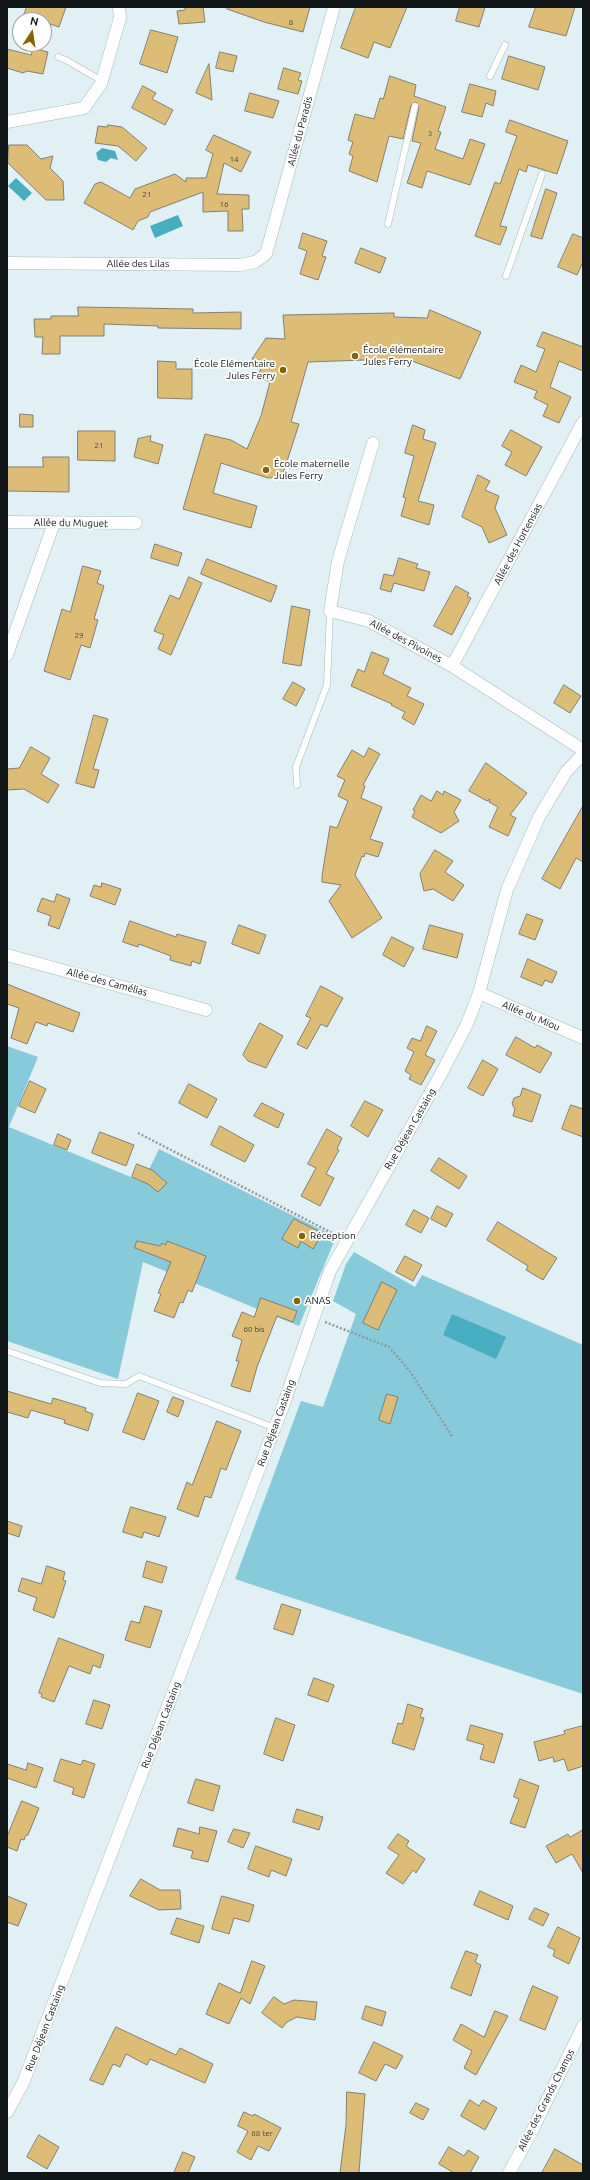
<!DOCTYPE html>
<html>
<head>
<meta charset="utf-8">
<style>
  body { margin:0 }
  #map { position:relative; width:590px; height:2180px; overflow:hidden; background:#e0f0f4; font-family:Ubuntu,sans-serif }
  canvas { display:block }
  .frame { position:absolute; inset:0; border:8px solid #111718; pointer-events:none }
  .north { position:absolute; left:12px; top:12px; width:40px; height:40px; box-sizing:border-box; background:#fff; border:1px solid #a0a2a3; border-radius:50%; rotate:12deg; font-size:11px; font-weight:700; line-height:16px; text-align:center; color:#111718 }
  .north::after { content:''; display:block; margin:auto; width:14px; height:18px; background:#856400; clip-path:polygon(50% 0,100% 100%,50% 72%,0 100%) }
</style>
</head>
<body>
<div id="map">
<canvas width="590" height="2180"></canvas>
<div class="frame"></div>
<div class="north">N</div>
</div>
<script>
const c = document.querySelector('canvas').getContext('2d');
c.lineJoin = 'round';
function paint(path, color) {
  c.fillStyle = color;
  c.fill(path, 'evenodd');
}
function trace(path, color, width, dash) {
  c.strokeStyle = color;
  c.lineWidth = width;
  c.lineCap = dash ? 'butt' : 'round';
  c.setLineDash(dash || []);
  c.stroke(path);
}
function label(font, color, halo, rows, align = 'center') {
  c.font = font + ' Ubuntu,sans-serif';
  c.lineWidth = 3.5;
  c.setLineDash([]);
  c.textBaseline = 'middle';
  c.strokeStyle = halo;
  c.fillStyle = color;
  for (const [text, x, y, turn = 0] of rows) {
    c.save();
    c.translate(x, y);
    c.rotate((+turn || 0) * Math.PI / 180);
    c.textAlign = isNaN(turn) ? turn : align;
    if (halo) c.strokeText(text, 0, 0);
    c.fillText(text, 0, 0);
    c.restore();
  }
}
const green = new Path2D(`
  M7 1046 38 1057 9 1127 143 1182 159 1149 336 1237 299 1326 143 1262 118 1379 7 1341Z
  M354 1252 415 1287 422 1275 583 1345V1694L235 1579 301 1401 323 1407 356 1314 333 1301 346 1264Z`);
const water = new Path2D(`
  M102 148 115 151 118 160 111 158 106 162 98 160 96 153Z
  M16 178 32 193 24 201 8 186Z
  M178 215 183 226 155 238 150 226Z
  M452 1314 506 1337 496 1359 443 1335Z`);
const building = new Path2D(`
  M27 7H66L59 27 44 22V20H22Z
  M185 7H203L205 22 179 24 177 11 185 10Z
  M228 7H310L303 32 264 22 227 9Z
  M356 7H407L390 48 374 42 368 58 341 48Z
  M460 7H485L479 27 456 21Z
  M536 7H575L566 36 529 27Z
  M151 30 178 37 167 73 140 64Z
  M33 48 48 52 43 74 27 71 23 73 7 68V49L31 55Z
  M220 52 237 56 233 72 216 68Z
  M509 56 545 67 538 90 502 79Z
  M209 64 212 100 196 93Z
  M284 68 301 73 298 80 302 81 298 94 278 89Z
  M390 76 416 85 414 96 446 107 438 131 441 132 435 149 463 159 470 139 485 144 470 185 427 171 422 188 407 183 421 143 412 141 419 107 416 102 411 105 403 139 389 136 377 182 349 171 353 156 349 154 353 142 348 140 355 114 374 119 380 98 383 99Z
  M470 84 496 91 493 106 486 103 482 117 462 112Z
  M143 86 156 93 152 99 173 110 165 125 132 108Z
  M250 93 279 101 273 118 245 111Z
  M510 120 568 141 557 174 528 165 526 172 519 169 500 226 507 227 500 245 475 236 495 182 500 184 517 136 506 132Z
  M108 125 122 127 147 148 136 161 118 146 95 143 98 126 107 127Z
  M214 135 251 152 241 172 224 163 217 194 249 195V209H242L243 231H228V211L203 212V192L150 212 148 217 138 221 133 230 84 203 95 184 101 182 130 198 135 189 175 174 186 182V178H206L213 154 206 150Z
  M9 145H27L41 159 53 156 50 168 63 181 64 200H46L8 163Z
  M546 189 557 193 542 239 531 236Z
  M303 233 327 241 322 256 326 257 318 280 300 274 307 251 299 248Z
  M573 234 583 238V262L577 275 558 267Z
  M361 248 386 258 380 273 355 263Z
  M78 307 193 309V313L241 312V329L158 328V326L104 324V336H60V354H42L43 337H35L34 319H51V316H78Z
  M430 310 481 332 460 379 415 362 393 359 308 362 291 422 299 424 282 477 268 478 221 463 213 493 257 506 251 528 183 509 205 434 231 440 247 449 261 416 270 382 258 377 263 361 252 359 266 338 285 339 283 315 394 313V317L427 318Z
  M543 332 583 347V371L559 361 550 387 571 397 559 423 543 416 548 405 534 398 537 391 514 382 521 365 536 372 545 349 537 346Z
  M158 361 176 362V369H192V399L158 398Z
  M20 414 33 415V427H20Z
  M413 425 425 430 423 439 436 443 418 501 434 505 429 525 401 516 406 498 403 497 414 456 405 453Z
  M511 430 542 447 526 476 505 465 512 452 502 446Z
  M78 431H115V461L78 460Z
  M151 436 150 441 163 445 158 464 134 457 138 439Z
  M43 457H69V492L7 491V467H43Z
  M478 475 490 481 485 490 499 496 495 508 507 535 489 543 482 527 462 517Z
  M155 544 182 553 178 566 151 558Z
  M399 558 418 564 416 568 430 572 424 591 394 583 391 592 380 589 384 574 393 576Z
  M207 559 277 586 271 602 201 574Z
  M83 566 101 571 97 583 104 586 94 619 98 620 90 648 81 645 70 680 44 671 62 609 70 612Z
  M189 577 202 583 171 655 158 649 164 635 154 631 170 595 179 599Z
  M456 586 469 593 467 596 471 598 452 635 434 626Z
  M292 606 310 610 301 666 283 663Z
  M372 652 389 659 383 674 411 688 407 696 424 704 414 725 402 718 405 712 391 705 392 704 351 686 358 669 364 672Z
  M293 682 305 689 296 706 283 699Z
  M564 685 581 696 570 713 554 703Z
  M94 715 108 719 93 769 99 770 94 788 76 783Z
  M31 747 50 758 41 774 59 785 48 803 24 789 7 790V769L19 768Z
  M369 748 380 754 363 785 365 786 361 798 382 807 370 839 383 843 378 857 365 853 364 857 362 856 355 875 382 918 352 938 329 901 341 885 322 882V876L330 826 337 828 348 801 338 796 345 780 337 776 352 750 364 757Z
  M486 763 527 793 510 815 516 818 508 836 489 827 498 807 489 802 490 799 487 801 469 791Z
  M437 791 443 795 444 791 461 800 454 812 459 821 441 833 412 817 415 811 413 810 421 795 431 801Z
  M583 806V862L576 858 560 889 542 879Z
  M435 850 453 861 445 872 464 885 453 901 433 889 424 891 420 874Z
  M102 883 121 889 115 905 90 896 94 885 101 887Z
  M57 894 70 899 59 929 48 925 51 916 37 911 42 898 54 902Z
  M527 914 543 920 535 940 519 934Z
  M130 921 176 937 177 934 206 942 200 964 192 961 191 966 170 960 171 956 139 944 138 947 123 942Z
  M239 925 266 935 259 954 232 944Z
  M430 925 463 934 457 958 423 949Z
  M392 937 414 948 404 967 383 955Z
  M528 959 557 972 552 983 545 980 542 986 521 977Z
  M7 984 80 1013 73 1032 48 1023 47 1026 36 1022 27 1044 11 1038 19 1008 7 1004Z
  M321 986 343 998 327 1027 321 1024 307 1049 297 1044 311 1018 306 1016Z
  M260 1023 283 1036 266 1068 248 1061 243 1055Z
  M427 1026 437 1031 425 1055 435 1060 421 1085 409 1079 411 1075 405 1071 414 1052 407 1048 412 1038 420 1041Z
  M516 1037 535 1048 537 1045 552 1053 540 1073 506 1055Z
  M483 1060 498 1069 483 1096 468 1088Z
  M30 1081 46 1089 35 1113 19 1106Z
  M189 1084 217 1099 207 1118 179 1103Z
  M523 1088 541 1095 532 1122 513 1116 515 1109 512 1104 514 1098 520 1096Z
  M365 1101 383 1110 368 1137 351 1126Z
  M262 1103 284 1114 278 1128 254 1116Z
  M571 1105 583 1109V1137L562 1129Z
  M220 1126 254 1145 245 1162 211 1145Z
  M327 1129 342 1138 337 1149 339 1150 326 1174 334 1178 320 1206 301 1196 316 1168 308 1164Z
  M100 1132 134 1145 126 1166 92 1153Z
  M58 1134 71 1140 67 1150 54 1145Z
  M439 1158 467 1176 459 1189 431 1171Z
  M137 1164 152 1170 167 1183 158 1192 148 1184 132 1177Z
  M437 1206 453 1214 446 1227 431 1219Z
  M414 1210 429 1218 421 1233 406 1225Z
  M294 1219 322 1233 313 1249 301 1241 298 1248 282 1239Z
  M498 1222 557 1258 543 1280 526 1270 528 1266 487 1240Z
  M137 1241 160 1246 162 1243 166 1245 167 1241 206 1256 192 1292 188 1290 183 1303 180 1302 174 1318 154 1311 161 1294 158 1293 171 1262 135 1248Z
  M405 1256 422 1265 413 1281 396 1272Z
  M382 1282 397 1290 378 1330 363 1323Z
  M261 1298 297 1311 293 1322 277 1316 257 1367 250 1392 231 1386 239 1361H236L242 1340 232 1336 242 1312 254 1317Z
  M7 1391 51 1404 53 1398 86 1408 85 1411 93 1414 88 1431 64 1423 65 1420 31 1410 28 1418 7 1412Z
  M138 1393 159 1401 144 1440 123 1432Z
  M387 1394 398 1397 390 1424 379 1420Z
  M173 1397 184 1401 178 1417 167 1412Z
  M217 1421 241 1431 226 1470 221 1468 211 1498 205 1496 198 1517 177 1509 187 1482 192 1485Z
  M131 1507 166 1517 159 1537 144 1532 142 1538 123 1532Z
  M7 1521 22 1526 19 1537 7 1533Z
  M147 1561 167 1567 162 1583 143 1577Z
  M47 1566 65 1572 63 1580 66 1581 54 1618 33 1610 37 1598 18 1591 22 1578 41 1584Z
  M282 1604 301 1610 293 1635 274 1629Z
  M145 1606 162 1611 150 1648 125 1640 131 1621 139 1623Z
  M59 1638 104 1655 100 1668 93 1665 90 1674 69 1666 54 1702 41 1697 42 1694 39 1693Z
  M314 1678 334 1685 328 1702 308 1695Z
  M94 1700 110 1705 102 1729 86 1724Z
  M408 1704 423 1709 420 1717 424 1718 414 1750 392 1743 398 1723 402 1724Z
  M276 1718 295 1725 283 1761 264 1754Z
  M471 1725 503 1734 494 1763 480 1759 484 1745 467 1740Z
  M583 1726V1766L568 1771 564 1759 554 1762 553 1757 539 1761 534 1742 565 1734 564 1731Z
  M61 1759 81 1765 83 1760 95 1764 84 1798 72 1794 74 1788 54 1781Z
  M28 1763 43 1768 36 1788 7 1778V1764L26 1770Z
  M196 1779 220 1786 213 1811 188 1803Z
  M520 1779 539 1786 525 1828 510 1823 519 1799 514 1797Z
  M22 1801 39 1808 28 1835H26L24 1840 21 1839 17 1851 7 1847V1837Z
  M297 1809 323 1817 319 1830 293 1822Z
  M200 1827 217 1831 208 1862 191 1858 193 1851 173 1846 178 1828 199 1834Z
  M234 1829 250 1833 243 1848 228 1842Z
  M583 1830V1873L572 1854 556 1863 546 1846 568 1834 570 1837Z
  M398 1834 409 1841 406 1846 425 1859 416 1873 413 1870 403 1884 386 1873 399 1855 388 1848Z
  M256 1846 292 1859 286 1876 271 1870 269 1877 248 1869Z
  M141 1879 160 1890H180L181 1909 159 1910 130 1896Z
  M480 1891 513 1906 508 1920 474 1905Z
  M7 1896 27 1904 18 1926 7 1922Z
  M222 1896 254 1905 249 1922 234 1918 229 1934 212 1929Z
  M535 1908 549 1914 543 1926 529 1919Z
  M177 1918 204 1926 199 1943 171 1934Z
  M558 1927 580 1938 569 1964 553 1956 555 1950 548 1947Z
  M466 1951 478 1955 475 1962 481 1965 471 1996 451 1988Z
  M252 1961 265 1966 250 2004 241 1998 229 2024 206 2014 219 1983 240 1993Z
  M533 1986 558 1997 545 2030 520 2020Z
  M274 1997 284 2004 294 2000 317 2002 315 2020 297 2017 287 2022 282 2028 262 2013Z
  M366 2006 386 2012 382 2026 362 2019Z
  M495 2011 508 2016 476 2075 464 2068 472 2051 453 2040 461 2024 484 2037Z
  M116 2027 176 2055 180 2048 213 2064 205 2083 150 2059 147 2065 126 2054 120 2067 113 2064 103 2085 90 2080Z
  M374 2042 403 2056 396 2069 385 2064 376 2081 359 2073Z
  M347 2092 365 2094 359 2173H340L346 2125Z
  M470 2100 479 2106 483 2100 497 2108 485 2130 461 2116Z
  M416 2103 429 2109 423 2120 410 2113Z
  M244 2112 253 2116 254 2114 281 2128 269 2151 258 2146 251 2160 237 2152 248 2131 238 2126Z
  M39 2135 59 2147 47 2169 27 2157Z
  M449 2147 464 2156 468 2150 479 2157 470 2173H454L439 2164Z
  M555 2149 583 2165V2173H542Z
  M183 2152 195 2157 188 2173H174Z`);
const path = new Path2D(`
  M138 1133 336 1235
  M325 1322 389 1347 409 1370 452 1436`);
const service = new Path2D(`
  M58 57 66 60 102 81
  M490 76 505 45
  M388 224 415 106
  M506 276 542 174
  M297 785 296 767 327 685 330 611
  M7 1351 100 1383 126 1384 139 1376 275 1428`);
const minor = new Path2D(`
  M7 122 84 108 101 84 120 18 119 7
  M7 263 240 265 255 262 266 254 334 7
  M373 443 338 561 330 611 369 621 452 666 583 750
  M7 522 136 523
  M7 655 54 523
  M452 666 583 422
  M7 955 206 1010
  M479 993 583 1038
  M7 2112 23 2083 282 1409 330 1271 441 1074 467 1024 479 993 507 890 539 817 566 772 583 754
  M509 2173 532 2131 583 2026`);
const markers = [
  [355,356,4,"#856400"],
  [283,370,4,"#856400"],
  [266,470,4,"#856400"],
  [302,1236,4,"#856400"],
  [297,1301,4,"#856400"]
];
const numberNames = [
  ["8",291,22],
  ["3",430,133],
  ["14",234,159],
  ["21",147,194],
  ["16",224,204],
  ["21",99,445],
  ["29",79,635],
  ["60 bis",254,1329],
  ["68 ter",262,2133]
];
const streetNames = [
  ["Allée du Paradis",300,131,-75],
  ["Allée des Lilas",138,264],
  ["Allée du Muguet",71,523,1],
  ["Allée des Hortensias",518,544,-62],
  ["Allée des Pivoines",406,641,28],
  ["Allée des Camélias",107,982,15],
  ["Allée du Miou",531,1016,23],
  ["Rue Déjean Castaing",410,1129,-60],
  ["Rue Déjean Castaing",276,1423,-70],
  ["Rue Déjean Castaing",161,1725,-69],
  ["Rue Déjean Castaing",45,2028,-69],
  ["Allée des Grands Champs",546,2100,-63]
];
const poiNames = [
  ["École élémentaire",363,350],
  ["Jules Ferry",363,362],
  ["École Elémentaire",275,364,"right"],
  ["Jules Ferry",275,376,"right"],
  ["École maternelle",274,464],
  ["Jules Ferry",274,476],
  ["Réception",310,1236],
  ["ANAS",305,1301]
];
paint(green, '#87cad9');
paint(water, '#47aec2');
paint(building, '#ddbd75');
trace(building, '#837e73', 1);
trace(service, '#a8b8bb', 7);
trace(minor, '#a8b8bb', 13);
trace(path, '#8f9b9e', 2.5, [2, 2]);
trace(service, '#fff', 6);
trace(minor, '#fff', 12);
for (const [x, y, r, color] of markers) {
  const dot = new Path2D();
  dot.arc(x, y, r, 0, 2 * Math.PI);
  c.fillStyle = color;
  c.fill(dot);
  trace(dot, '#fff', 1.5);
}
label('8px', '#44402f', null, numberNames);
label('10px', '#111718', '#fff', streetNames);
label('10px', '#111718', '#fff', poiNames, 'left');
</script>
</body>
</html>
